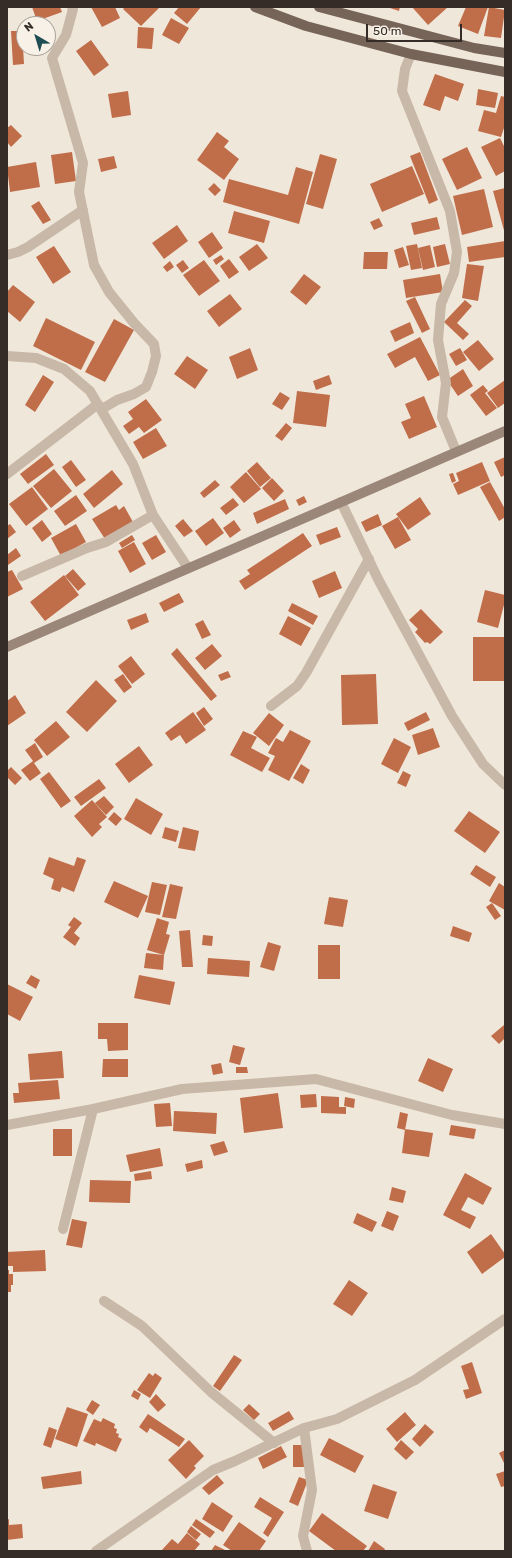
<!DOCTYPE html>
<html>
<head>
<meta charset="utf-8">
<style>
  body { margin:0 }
  #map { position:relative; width:512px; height:1558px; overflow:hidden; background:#f0e7db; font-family:Rubik,sans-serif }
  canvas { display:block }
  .frame { position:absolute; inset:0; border:8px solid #352c27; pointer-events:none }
  .north { position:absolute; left:16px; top:16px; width:40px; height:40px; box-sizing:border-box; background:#f8f1e7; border:1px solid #aaa29a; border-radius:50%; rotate:322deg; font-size:11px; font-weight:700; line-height:16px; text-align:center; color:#352c27 }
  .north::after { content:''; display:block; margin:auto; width:14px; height:18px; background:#1f4d54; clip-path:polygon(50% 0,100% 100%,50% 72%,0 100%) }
  .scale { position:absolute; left:366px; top:24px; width:96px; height:18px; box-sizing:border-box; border:2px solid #352c27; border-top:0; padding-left:5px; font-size:12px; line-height:14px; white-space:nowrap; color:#352c27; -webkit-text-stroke:3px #f8f1e7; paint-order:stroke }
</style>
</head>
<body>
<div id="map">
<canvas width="512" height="1558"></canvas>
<div class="frame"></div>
<div class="north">N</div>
<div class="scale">50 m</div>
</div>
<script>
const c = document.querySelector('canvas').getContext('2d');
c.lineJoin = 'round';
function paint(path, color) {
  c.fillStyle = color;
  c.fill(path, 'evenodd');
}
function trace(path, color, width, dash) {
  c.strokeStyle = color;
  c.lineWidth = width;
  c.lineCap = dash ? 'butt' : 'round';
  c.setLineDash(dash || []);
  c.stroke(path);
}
const building = new Path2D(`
  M32 7H60L62 12 37 21Z
  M91 7H115L120 18 102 27Z
  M125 7H160L141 26 123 9Z
  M179 7H201L187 24 174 13Z
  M387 7H400L399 11Z
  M412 7H448L428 25Z
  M466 7H488L478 34 458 26Z
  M489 7 505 10 501 38 484 36Z
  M171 18 189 28 179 44 162 35Z
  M138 27 154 28 152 49 137 48Z
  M11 31H22L24 64 13 65Z
  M91 40 109 65 94 76 76 51Z
  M435 74 464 84 458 101 445 96 440 111 423 105Z
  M478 89 498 93 495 108 476 105Z
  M128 91 131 115 112 118 108 94Z
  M501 96 505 97V125L501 137 478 131 484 110 496 113Z
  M11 125 22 136 11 147 7 142V128Z
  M217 132 229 141 224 147 239 159 224 180 197 160Z
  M500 138 505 148V171L496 176 481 147Z
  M467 147 482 178 457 190 442 159Z
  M72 152 76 181 55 184 51 155Z
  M420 152 438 200 429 204 410 156Z
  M320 154 337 159 323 209 306 204Z
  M114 156 117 168 101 172 98 159Z
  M36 162 40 187 10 192 7 167Z
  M412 166 424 194 382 212 370 184Z
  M296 167 313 172 299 224 223 202 229 179 288 195Z
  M214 183 221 190 215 196 208 189Z
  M505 188V234L493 191Z
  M484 189 493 227 462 235 453 196Z
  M39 201 51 220 43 224 31 206Z
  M234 211 270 221 264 243 228 233Z
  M437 217 440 229 414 235 411 223Z
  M379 218 383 226 374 230 370 222Z
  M177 225 188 241 164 259 152 243Z
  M212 232 223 248 209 258 198 242Z
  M505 241V257L469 262 467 247Z
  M257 244 268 258 249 271 239 257Z
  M417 244 422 268 411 270 406 246Z
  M445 244 450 264 437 267 433 247Z
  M430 245 435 267 423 270 418 248Z
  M54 246 71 272 53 284 36 257Z
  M403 247 409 265 399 268 394 250Z
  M364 252H388L387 269H363Z
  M221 255 224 259 216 265 213 260Z
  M229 259 239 272 229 279 220 266Z
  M183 260 189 268 182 273 176 265Z
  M204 260 220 281 199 296 183 275Z
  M170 261 174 267 167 272 163 267Z
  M467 264 484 266 478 301 462 298Z
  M304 274 321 287 306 305 290 292Z
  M440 274 443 292 406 298 403 280Z
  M13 285 35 302 20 322 7 311V292Z
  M230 294 242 309 219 327 207 311Z
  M415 297 430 329 422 333 406 301Z
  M465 300 472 306 457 323 469 334 463 340 444 322Z
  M46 318 95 342 81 370 33 346Z
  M114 319 134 330 105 382 85 372Z
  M410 322 414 333 395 342 390 331Z
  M420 337 440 375 428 381 415 357 395 368 387 354Z
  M478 340 494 359 479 371 463 352Z
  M250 348 258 370 237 379 229 357Z
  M460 348 467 360 456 366 449 354Z
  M187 356 208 370 195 389 174 374Z
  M463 369 473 386 458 396 447 380Z
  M43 375 54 382 35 412 25 405Z
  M329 375 332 384 316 390 313 381Z
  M505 380V403L498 408 487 393Z
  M483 385 488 391 485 393 497 408 486 416 470 395Z
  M297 391 330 395 326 427 293 423Z
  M280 392 290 398 282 410 272 404Z
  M424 396 437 427 409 439 401 422 411 418 405 404Z
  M146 399 162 420 144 433 139 427 129 434 123 426 133 419 128 412Z
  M286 423 292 428 282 441 275 436Z
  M156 428 167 446 143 459 133 442Z
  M46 454 54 465 28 484 20 474Z
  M505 457V475L501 477 494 462Z
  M71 460 86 480 76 487 62 467Z
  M257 462 271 478 260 487 247 471Z
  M482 462 490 481 458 495 453 484 459 481 456 473Z
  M54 469 72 491 51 508 33 486Z
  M112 470 123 484 94 508 83 494Z
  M246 472 261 489 244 503 230 487Z
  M453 473 456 481 452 483 449 474Z
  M272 478 284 491 274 501 262 488Z
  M215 480 220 485 204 498 200 493Z
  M490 482 505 509V517L499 521 480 487Z
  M32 487 48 509 26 526 9 504Z
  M76 495 87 511 65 526 54 511Z
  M304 496 307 502 299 506 296 500Z
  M420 497 431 514 408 530 396 514Z
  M233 498 239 505 226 515 220 508Z
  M285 499 289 509 257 524 253 513Z
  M116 505 119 510 124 506 133 522 105 539 92 519Z
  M378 514 382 525 366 532 361 522Z
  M398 517 411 540 395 549 382 526Z
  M213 518 224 533 206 546 195 531Z
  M183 519 193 531 184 537 175 526Z
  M42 520 52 534 42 542 32 528Z
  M234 520 241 530 230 538 223 528Z
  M10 524 16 532 7 539V526Z
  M76 524 86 542 61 556 51 538Z
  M337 527 341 537 320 545 316 535Z
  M303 533 312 546 245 590 239 581 250 574 247 570Z
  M132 535 135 540 122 548 119 543Z
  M156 535 166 552 152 560 142 543Z
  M134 542 146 564 130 573 118 551Z
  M16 548 21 556 8 565 7 555Z
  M73 569 86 584 78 591 65 576Z
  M12 570 23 589 7 597V572Z
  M335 571 342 588 319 598 312 581Z
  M64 575 79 595 45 621 30 602Z
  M485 590 505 595V601L498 628 477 622Z
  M179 593 184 602 164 612 159 603Z
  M292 603 318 616 313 625 288 611Z
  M421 609 443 632 430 644 427 642 425 643 415 632 418 629 409 620Z
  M146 613 149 622 131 630 127 620Z
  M288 616 311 628 301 646 279 634Z
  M203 620 211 635 202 639 195 624Z
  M473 637H505V681H473Z
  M212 644 222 656 205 670 195 658Z
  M177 648 217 696 211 701 171 654Z
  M131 656 145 674 132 684 118 666Z
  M228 671 231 677 221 681 218 675Z
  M123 674 132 687 124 693 114 680Z
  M376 674 378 724 342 725 341 675Z
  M96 680 117 701 87 732 66 712Z
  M15 695 26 713 7 726V701Z
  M204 707 213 719 204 726 196 713Z
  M193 712 206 730 186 744 180 735 171 741 165 733Z
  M426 712 430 720 408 731 404 723Z
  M269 713 284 725 269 746 253 733Z
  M56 721 70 737 47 756 34 740Z
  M433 728 440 747 418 755 412 735Z
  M290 730 311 741 289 781 268 770 275 756 268 753 276 738 283 742Z
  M243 731 257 737 251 748 270 758 262 772 230 755Z
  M394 738 411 747 398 773 381 764Z
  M35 743 43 757 34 763 41 773 30 781 21 770 33 761 25 750Z
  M139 746 153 765 129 783 115 764Z
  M301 764 310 770 303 784 293 778Z
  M11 767 22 778 15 785 7 777V771Z
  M403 771 411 775 406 787 397 783Z
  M49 772 71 801 61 808 40 779Z
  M99 779 106 788 81 806 74 797Z
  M104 796 114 807 106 815 95 803Z
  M136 798 163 814 151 835 124 819Z
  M92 800 107 817 99 824 102 827 92 837 74 816Z
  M469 811 500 832 485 853 454 831Z
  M114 812 122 819 116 826 108 819Z
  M165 827 179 831 176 842 162 838Z
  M183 827 199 831 195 851 178 848Z
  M49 857 74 866 77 857 86 860 74 892 62 887 60 892 51 889 54 879 43 874Z
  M476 865 496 877 490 887 470 874Z
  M114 881 148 896 138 918 104 902Z
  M152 882 167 885 160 915 145 912Z
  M499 883 505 887V910L489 901Z
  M170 884 183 887 176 919 162 917Z
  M329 897 348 900 343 927 324 924Z
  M492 903 501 916 495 920 486 907Z
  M74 917 82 923 74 933 80 938 75 946 63 937 71 927 68 925Z
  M157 918 169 922 166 934 170 935 164 955 147 950Z
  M453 926 472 933 469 942 450 936Z
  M190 930 193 967H182L179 931Z
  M203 935 213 936 212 946 202 945Z
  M268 942 281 946 274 971 260 967Z
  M318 945H340V979H318Z
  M146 953 164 955 163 970 144 968Z
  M208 958 250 961 249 977 207 974Z
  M31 975 40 980 36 989 26 983Z
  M139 975 175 982 170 1005 134 998Z
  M7 984 33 997 20 1021 7 1014Z
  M98 1023H128V1050L108 1051 107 1039H98Z
  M504 1025 505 1038 499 1044 491 1036Z
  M233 1045 245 1048 240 1065 229 1062Z
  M62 1051 64 1078 30 1080 28 1054Z
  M428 1058 453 1069 443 1092 418 1081Z
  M103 1059H128V1077H102Z
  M221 1063 223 1073 213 1075 211 1065Z
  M236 1067H247L248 1073H236Z
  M58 1080 60 1099 14 1103 13 1093H19L18 1083Z
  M278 1093 283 1128 244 1133 240 1098Z
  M316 1094 317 1107 301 1108 300 1095Z
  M321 1096 339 1097V1107H346V1114L321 1113Z
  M345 1097 355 1099 354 1108 344 1106Z
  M170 1103 172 1126 156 1127 154 1104Z
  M174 1111 217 1113 216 1134 173 1131Z
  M400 1112 408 1114 405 1130 397 1128Z
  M451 1125 476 1129 474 1139 449 1135Z
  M53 1129H72V1156H53Z
  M405 1129 433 1133 429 1157 402 1153Z
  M224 1141 228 1152 214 1156 210 1145Z
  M160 1148 163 1166 130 1172 126 1155Z
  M202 1160 203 1168 187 1172 185 1164Z
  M151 1171 152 1179 135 1181 134 1174Z
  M465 1173 492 1188 483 1205 468 1197 461 1210 476 1217 470 1229 443 1215Z
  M90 1180 131 1181 130 1203 89 1202Z
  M392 1187 406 1191 403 1203 389 1200Z
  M387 1211 399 1216 393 1231 381 1226Z
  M357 1213 377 1222 372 1232 353 1223Z
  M72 1219 87 1222 82 1248 66 1245Z
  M491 1234 505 1254V1257L482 1274 467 1252Z
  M45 1250 46 1271 13 1272V1266H7V1252Z
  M7 1270H9V1274H13V1285H11V1292H7Z
  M349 1280 368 1293 352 1316 333 1304Z
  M234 1355 242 1360 220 1391 213 1386Z
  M472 1362 482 1393 466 1399 463 1390 469 1389 461 1366Z
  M149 1373 153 1376 155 1373 162 1378 150 1398 137 1390Z
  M134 1390 141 1394 138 1400 131 1396Z
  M156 1394 166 1405 158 1412 149 1402Z
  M92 1400 100 1405 93 1415 86 1410Z
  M249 1404 260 1414 254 1420 243 1410Z
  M67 1407 88 1414 77 1447 55 1439Z
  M289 1411 294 1419 273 1431 268 1423Z
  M405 1412 416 1425 397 1442 386 1429Z
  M148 1414 185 1439 179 1447 150 1428 147 1433 139 1427Z
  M103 1418 115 1424 114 1428 117 1429 116 1433 119 1434 118 1437 122 1439 116 1452 96 1443 95 1446 83 1441 94 1419 101 1422Z
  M425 1424 434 1432 420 1447 412 1439Z
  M49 1427 57 1430 51 1448 43 1445Z
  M329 1438 364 1456 355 1473 320 1455Z
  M189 1440 204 1456 194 1466 196 1468 186 1479 168 1460Z
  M401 1440 414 1452 406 1460 394 1449Z
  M293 1445H305V1467H293Z
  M281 1446 287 1457 263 1469 258 1458Z
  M505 1450V1465L499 1453Z
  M81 1471 82 1484 43 1489 41 1477Z
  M505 1471V1486L501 1487 496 1474Z
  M217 1475 224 1483 209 1495 202 1488Z
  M299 1477 308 1480 298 1506 289 1502Z
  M373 1484 397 1492 388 1519 364 1511Z
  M260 1497 284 1512 268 1537 263 1533 272 1518 254 1507Z
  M212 1502 233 1516 223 1532 202 1519Z
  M322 1513 367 1546 363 1551H336L309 1531Z
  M9 1519V1525L22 1524 23 1538 7 1540V1520Z
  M196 1519 215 1532 210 1538 192 1525Z
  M239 1522 266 1541 259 1551H232L223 1545Z
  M191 1526 201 1534 196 1540 187 1532Z
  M187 1533 200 1544 194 1551H161L172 1539 178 1544Z
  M374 1541 385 1549 384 1551H368Z
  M215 1545 227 1551H211Z`);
const street = new Path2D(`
  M72 7 73 9 66 35 52 58 83 163 79 192 94 265 109 292 134 323 154 344 156 356 152 372 146 387 134 394 117 400 102 409
  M411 54 405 69 402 91 450 211 457 252 454 273 441 304 438 340 446 383 442 417 456 451
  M7 255 18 252 28 247 83 210
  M7 356 36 358 64 369 90 391 133 464 153 515 188 568
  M7 474 98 404
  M341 502 378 579 452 716 483 764 505 785
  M22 576 87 548 106 542 153 515
  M271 706 297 686 306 673 369 559
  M7 1125 93 1109 182 1089 316 1079 452 1115 505 1124
  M63 1229 93 1109
  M104 1301 142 1326 211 1392 274 1443
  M304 1428 312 1490 303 1536 307 1551
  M96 1551 213 1470 235 1461 304 1428 337 1419 415 1380 505 1319`);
const secondary = new Path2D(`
  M7 647 505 431`);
const primary = new Path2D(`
  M255 7 306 26 411 54 505 72
  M319 7 474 48 505 53`);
paint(building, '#c06d49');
trace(street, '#c8b8a7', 10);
trace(secondary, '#9b8779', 10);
trace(primary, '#766459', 10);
</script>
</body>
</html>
